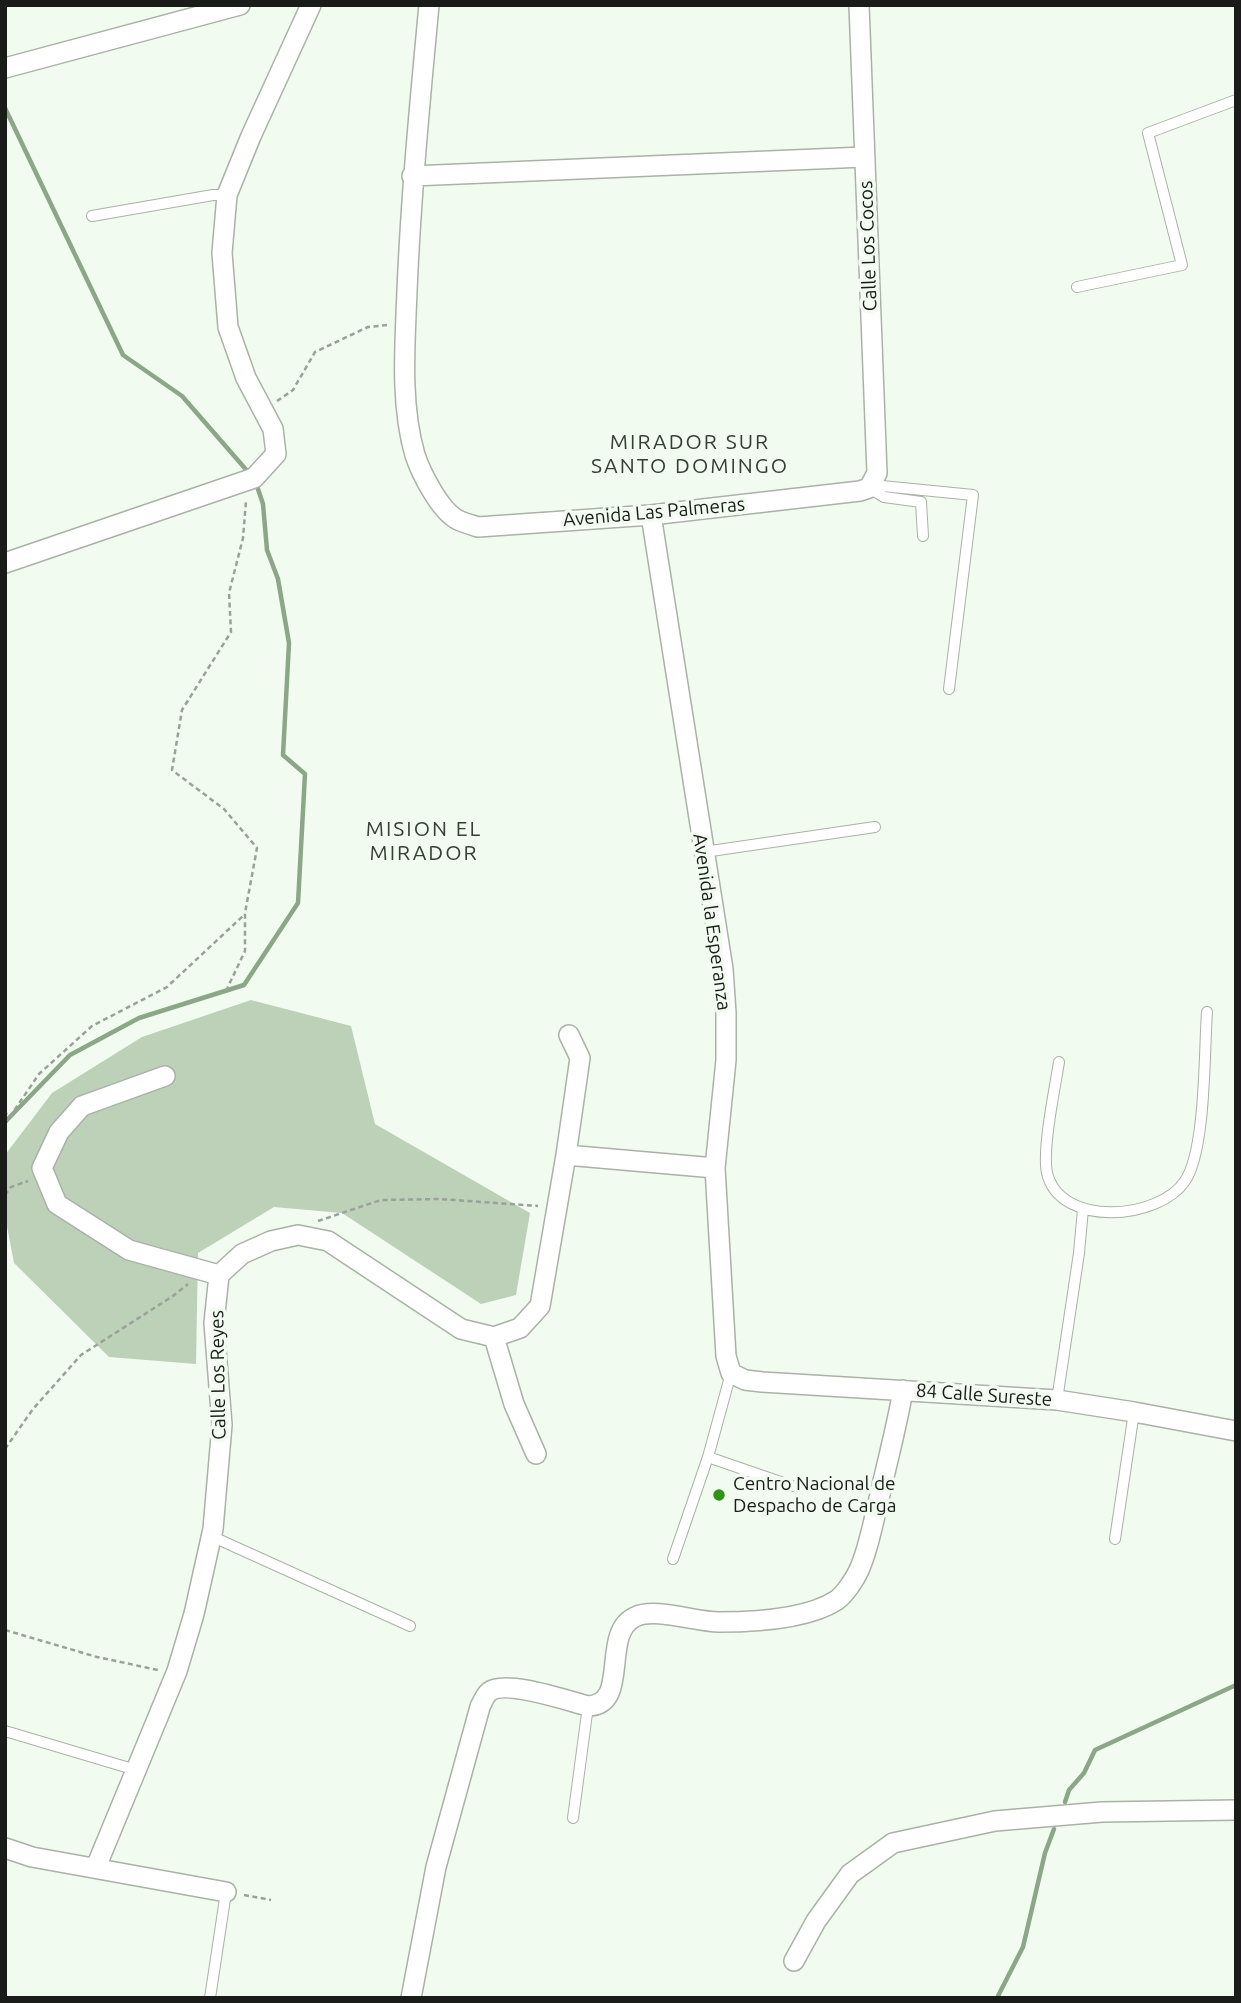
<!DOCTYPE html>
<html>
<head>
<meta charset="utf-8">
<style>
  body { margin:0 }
  #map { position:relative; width:1241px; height:2003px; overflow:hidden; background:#f2fbf0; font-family:Ubuntu,sans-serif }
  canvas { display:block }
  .frame { position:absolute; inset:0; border:7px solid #191c19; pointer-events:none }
</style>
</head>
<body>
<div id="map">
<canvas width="1241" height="2003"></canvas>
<div class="frame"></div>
</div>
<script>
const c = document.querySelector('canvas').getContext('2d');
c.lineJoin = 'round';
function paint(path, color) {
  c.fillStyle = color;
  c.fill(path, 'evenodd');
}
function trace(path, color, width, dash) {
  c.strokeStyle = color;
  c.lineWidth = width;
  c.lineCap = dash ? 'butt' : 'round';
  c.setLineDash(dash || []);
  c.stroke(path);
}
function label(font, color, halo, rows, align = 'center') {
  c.font = font + ' Ubuntu,sans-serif';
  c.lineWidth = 7;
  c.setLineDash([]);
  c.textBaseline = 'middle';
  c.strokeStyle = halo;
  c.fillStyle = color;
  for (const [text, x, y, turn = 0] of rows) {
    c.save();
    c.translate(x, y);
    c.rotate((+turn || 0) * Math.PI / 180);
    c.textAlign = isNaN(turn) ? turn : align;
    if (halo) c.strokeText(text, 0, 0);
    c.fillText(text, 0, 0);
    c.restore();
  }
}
const green = new Path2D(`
  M251 1000 351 1026 375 1124 530 1213 516 1295 481 1304 342 1213 274 1207 198 1253 196 1364 109 1357 14 1263 5 1216V1155L52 1093 142 1037Z`);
const stream = new Path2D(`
  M5 108 123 355 182 396 249 473
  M5 1122 70 1055 139 1018 244 985 298 903 305 774 283 755 289 643 278 579 267 550 263 504 256 483
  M1065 1802 1069 1790 1084 1773 1095 1750 1236 1685
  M997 1998 1023 1947 1045 1853 1054 1829`);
const path = new Path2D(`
  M277 401 293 390 315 352 368 327 387 325
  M226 991 245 951V913L257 848 224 809 172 770 182 710 231 632 229 593 243 538 246 501
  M5 1110 8 1119
  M5 1124 39 1074 92 1026 167 987 244 915
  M5 1195 11 1187 28 1181
  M318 1221 381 1200 440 1199 538 1206
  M5 1449 33 1409 81 1355 173 1296 188 1284
  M5 1630 97 1657 158 1670
  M244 1895 271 1900`);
const service = new Path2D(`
  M92 216 213 195H227
  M1077 287 1182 265 1148 133 1236 100
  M872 485 973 495 949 689
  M869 488 884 497 921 502 923 536
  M704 852 875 827
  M1059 1062C1055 1088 1042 1149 1047 1173 1060 1228 1159 1220 1185 1181 1206 1150 1204 1052 1207 1012
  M1057 1400 1079 1253 1083 1209
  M708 1457 792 1486
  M211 1536 410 1626
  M1115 1539 1134 1412
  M673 1559 708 1457 731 1373
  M5 1731 136 1770
  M573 1818 588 1706
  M210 1998 226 1892`);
const minor = new Path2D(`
  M429 5C420 101 411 195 407 291 405 344 400 404 415 455 421 473 440 511 458 520 464 523 472 525 478 527L651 515 860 491 869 488 877 473 859 5
  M5 68 240 5
  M412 176 864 157
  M651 515 723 969 726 1013V1060L715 1168 726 1356 731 1373 745 1380 762 1382 1057 1400 1134 1412 1236 1431
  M5 563 254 478 276 454 273 429 246 378 228 327 222 253 227 195 251 136 311 5
  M165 1076 82 1106 59 1132 42 1168 57 1204 129 1250 219 1275
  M566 1155 580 1058 569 1035
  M494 1337 514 1404 536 1454
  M5 1848 32 1857 226 1892
  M96 1867 177 1671 194 1614 213 1529 222 1425 214 1323 219 1275 242 1254 271 1241 298 1235 328 1241 461 1329 494 1337 520 1328 540 1306 566 1155 715 1168
  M794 1961 816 1921 850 1874 893 1843 995 1821 1102 1812 1236 1810
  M411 1998 436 1867 480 1707C482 1703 485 1695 489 1692 505 1679 568 1701 588 1706 631 1705 600 1633 635 1617 655 1607 695 1622 719 1622 753 1622 808 1619 837 1600 845 1594 855 1579 859 1570 869 1548 873 1522 879 1499 887 1462 897 1426 903 1390`);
const markers = [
  [719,1495,7,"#309314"]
];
const streetNames = [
  ["Calle Los Cocos",868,246,-92],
  ["Avenida Las Palmeras",654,512,-5],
  ["Avenida la Esperanza",712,922,82],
  ["Calle Los Reyes",218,1375,-91],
  ["84 Calle Sureste",984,1395,4]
];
const poiNames = [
  ["Centro Nacional de",733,1484],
  ["Despacho de Carga",733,1506]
];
const neighbourhoodNames = [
  ["MIRADOR SUR",690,442],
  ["SANTO DOMINGO",690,466],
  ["MISION EL",424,829],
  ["MIRADOR",424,853]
];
paint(green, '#bcd1b8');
trace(stream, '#8ca787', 4.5);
trace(service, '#aab2a8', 12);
trace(minor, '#aab2a8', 22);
trace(path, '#9ba19a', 2.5, [5, 3.5]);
trace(service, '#fff', 10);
trace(minor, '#fff', 19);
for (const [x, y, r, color] of markers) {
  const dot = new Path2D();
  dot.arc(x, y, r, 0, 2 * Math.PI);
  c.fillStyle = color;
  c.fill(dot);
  trace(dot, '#f2fbf0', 2.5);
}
label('19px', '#191c19', '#f2fbf0', streetNames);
label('19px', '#191c19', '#f2fbf0', poiNames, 'left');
c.letterSpacing = '2px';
label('21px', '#363d35', '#f2fbf0', neighbourhoodNames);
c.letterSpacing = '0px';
</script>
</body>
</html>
